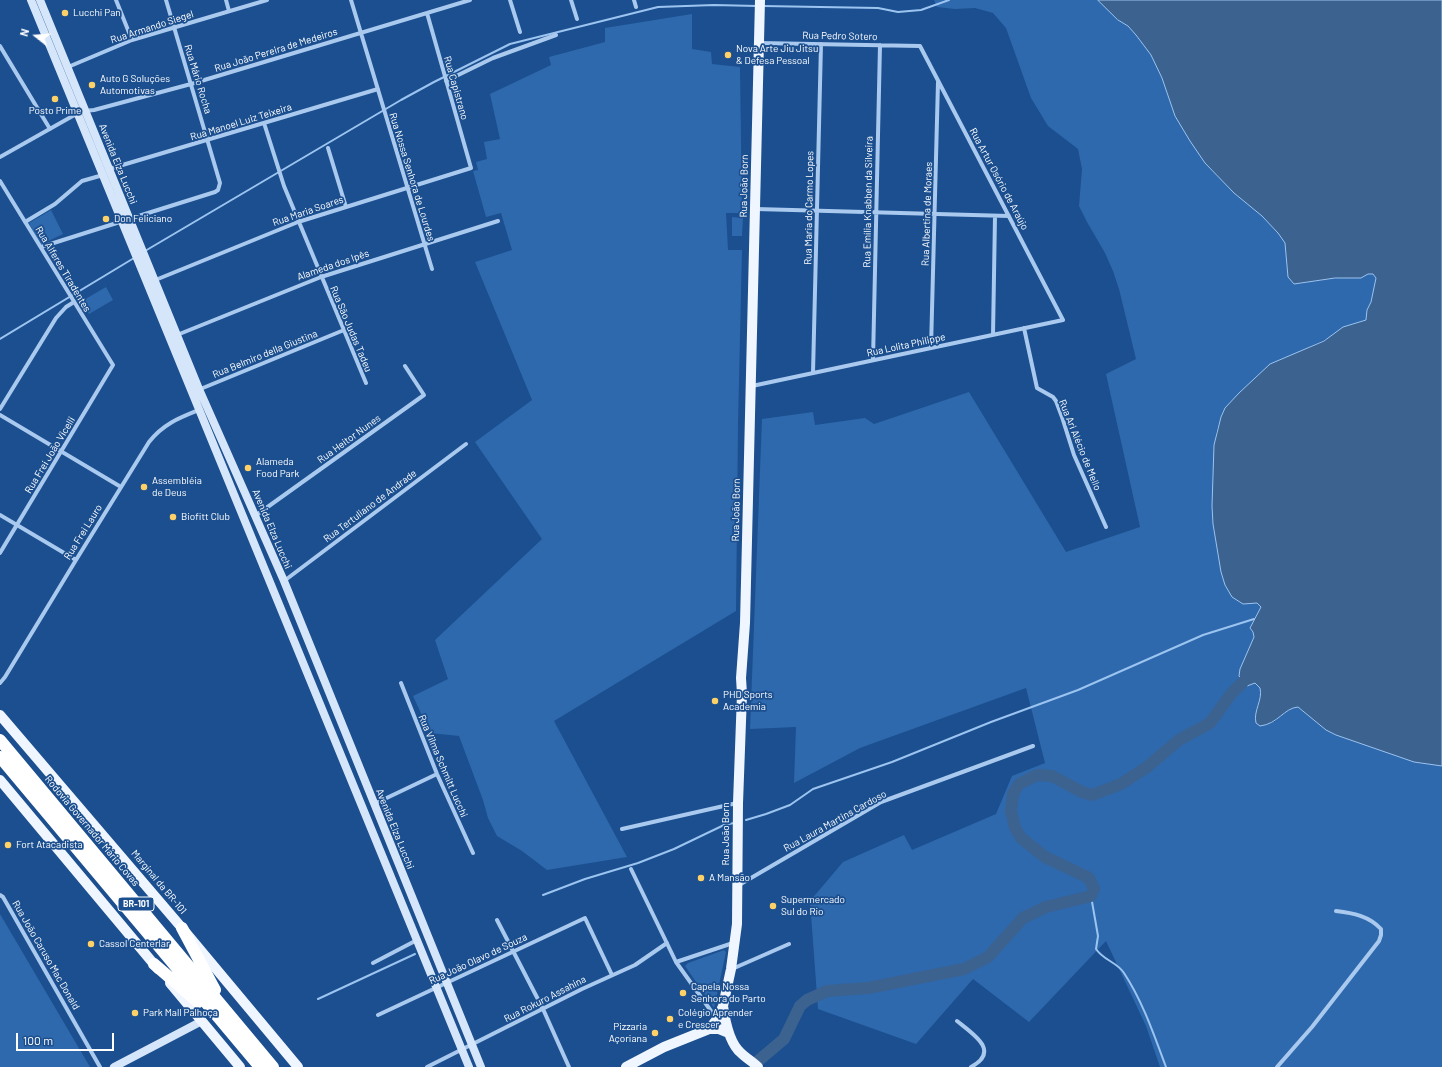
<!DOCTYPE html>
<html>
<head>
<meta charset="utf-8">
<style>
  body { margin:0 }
  #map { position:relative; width:1442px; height:1067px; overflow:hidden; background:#1b4f8f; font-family:Barlow,sans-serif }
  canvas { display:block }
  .north { position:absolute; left:16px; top:16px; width:40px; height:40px; -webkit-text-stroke:3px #1b4f8f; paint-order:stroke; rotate:287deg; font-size:11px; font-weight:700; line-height:16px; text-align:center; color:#fff }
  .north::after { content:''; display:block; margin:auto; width:14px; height:18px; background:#fff; clip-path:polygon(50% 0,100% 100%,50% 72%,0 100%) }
  .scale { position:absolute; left:16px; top:1033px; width:98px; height:18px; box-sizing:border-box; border:2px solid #fff; border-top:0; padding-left:5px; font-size:12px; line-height:14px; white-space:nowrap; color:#fff; -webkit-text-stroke:3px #1b4f8f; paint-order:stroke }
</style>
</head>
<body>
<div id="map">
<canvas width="1442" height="1067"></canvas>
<div class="north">N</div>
<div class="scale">100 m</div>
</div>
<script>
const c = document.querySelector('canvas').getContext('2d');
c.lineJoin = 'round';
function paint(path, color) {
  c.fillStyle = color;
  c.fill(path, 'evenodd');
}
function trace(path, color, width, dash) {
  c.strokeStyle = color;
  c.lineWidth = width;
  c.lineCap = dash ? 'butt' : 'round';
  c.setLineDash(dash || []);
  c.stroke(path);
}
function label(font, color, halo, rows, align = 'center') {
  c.font = font + ' Barlow,sans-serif';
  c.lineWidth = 3.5;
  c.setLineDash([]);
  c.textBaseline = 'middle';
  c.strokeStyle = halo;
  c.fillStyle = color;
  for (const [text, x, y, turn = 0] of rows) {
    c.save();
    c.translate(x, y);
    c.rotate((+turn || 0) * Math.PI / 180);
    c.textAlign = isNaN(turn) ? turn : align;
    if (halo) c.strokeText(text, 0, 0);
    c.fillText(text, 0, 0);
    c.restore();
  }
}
const green = new Path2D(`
  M934 0H1098L1118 20 1128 26 1136 35 1151 55 1162 78 1175 116 1205 163 1234 193 1262 216 1278 233 1285 243 1288 277 1294 284 1368 274H1373L1375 276 1376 284 1371 302 1367 310 1366 320 1343 327 1332 336 1301 351 1223 411 1221 417 1216 433 1212 517 1221 572 1225 585 1238 601 1243 604 1257 603 1261 607 1250 628 1253 632 1254 637 1240 669 1260 688C1262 698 1255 710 1256 721L1274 722C1281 716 1288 708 1298 707L1326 730 1336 735 1414 762 1442 766V1067H1160L1146 1026 1106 941 1029 1022 973 979 916 1044 818 1009 810 901 843 862 904 835 912 850 996 814 1012 776 1045 763 1026 688 860 748 794 783 796 727 750 729 762 419 813 412 815 425 865 418 874 424 969 392 1066 552 1140 527 1106 374 1136 359 1119 289 1113 271 1105 253 1087 222 1079 206 1082 169 1078 149 1048 126 1031 98 1006 28 993 13 975 8 955 9 937 7Z
  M692 14V49L711 52 712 64 740 67 742 213H726L728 250H742L738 424 736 611 554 721 627 857 547 870 522 851 497 836 488 818 483 800 459 736 430 733 413 696 448 679 435 640 542 539 475 442 532 400 475 262 512 250 501 213 486 217 473 171 478 170 476 162 487 159 484 142 500 139 490 94 551 65 549 57 605 42V28Z
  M51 210 63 234 40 245 29 223Z
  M732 217 743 218 742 236H732Z
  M106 287 113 300 89 314 82 301Z
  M0 914 90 1067H0Z
  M724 950 726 952 714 1008 685 966 688 963Z`);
const water = new Path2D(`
  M1098 0H1442V766L1414 762 1336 735 1326 730 1298 707C1284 708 1278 724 1260 726L1256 723C1253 711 1263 700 1260 688L1255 683 1247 686 1239 676 1240 669 1254 637 1253 632 1250 628 1261 607 1257 603 1243 604 1232 597 1225 585 1221 572 1213 524 1212 506 1214 445 1221 417 1225 408 1239 393 1270 364 1324 341 1343 327 1366 320 1367 310 1371 302 1376 278 1373 274H1368L1361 278H1335L1294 284 1288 277 1285 243 1278 233 1262 216 1234 193 1205 163 1190 141 1175 116 1162 78 1151 55 1136 35 1128 26 1118 20Z`);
const stream = new Path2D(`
  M763 6 878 8 898 12 921 10 949 0
  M145 251 401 100 434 82 510 44 658 7 714 5 757 6
  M0 339 134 258
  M746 820 766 814 790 805 813 789 892 762 991 722 1078 690 1203 635 1254 619
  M543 895 585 879 638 863 674 849 724 825 734 823
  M1091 896 1098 936 1096 949C1103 960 1117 962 1124 973 1143 1002 1154 1035 1166 1067
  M318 999 415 954`);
const river = new Path2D(`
  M758 1061 784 1039 800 1006 807 1000 827 991 868 988 964 969 988 957 1023 918 1046 907 1091 896 1094 889 1089 878 1045 857 1021 838 1015 828 1011 811 1013 794 1019 784 1037 775 1052 776 1082 792 1092 795 1121 784 1147 767 1179 740 1210 723 1231 694 1243 682`);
const street = new Path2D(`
  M116 0 132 40
  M226 0 229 11
  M351 0 432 269
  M510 0 520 32
  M571 0 577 19
  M634 0 636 7
  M0 46 50 129
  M68 67 132 40 267 0
  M446 81 493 58 556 35
  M84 111 94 110 191 84 470 0
  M264 123 284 186 366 383
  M328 148 346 207
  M0 157 78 113
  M109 169 378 89
  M0 181 113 365 0 553
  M756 209 1009 216
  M129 219 215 192 218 190 220 183 166 0
  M25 222 55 204 82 181 103 175
  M41 247 123 221
  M153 281 298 222 471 168 427 13
  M1024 328 1037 388 1053 397 1056 401 1062 417 1074 455 1106 527
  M177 335 321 277 498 221
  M993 335 995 216
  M931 348 938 82
  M873 360 880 45
  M813 373 821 44
  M752 386 1063 320 920 46 759 43
  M198 390 344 330
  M0 409 56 318 66 307 74 302
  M0 415 121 487
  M0 515 76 560
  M255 516 424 395 405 366
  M284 581 466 444
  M0 683 5 677 76 560 149 442C163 424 179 418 199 410
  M401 683 437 774 473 853
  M374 804 437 774
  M622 829 737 803
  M631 869 676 962 716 1018
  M739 885 881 802 1033 746
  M0 895 3 897 100 1067
  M497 920 543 1009 569 1067
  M676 962 733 943
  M373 963 417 940
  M732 969 789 944
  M378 1015 585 918 612 975
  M957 1021C973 1034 1001 1051 971 1067
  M427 1067 582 989 635 965 667 943
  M1277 1067 1312 1027 1379 941 1381 935V929C1369 916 1353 913 1336 911`);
const secondary = new Path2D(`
  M31 0 469 1067
  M40 0 199 389 284 581 481 1067
  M114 1067 202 1021`);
const primary = new Path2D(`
  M0 715 182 928 298 1067
  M0 780 158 969
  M170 983 240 1067
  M723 1006C725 1020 730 1044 741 1053 746 1058 753 1062 758 1067
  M709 1029 717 1019 723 1006 731 969 737 924 738 803 742 694 741 678 745 623 760 0
  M626 1067 664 1047 709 1029H719L729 1033`);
const highway = new Path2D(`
  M0 740 273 1067
  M0 757 260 1067
  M182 928 215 990
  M154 964 198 1002`);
const markers = [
  [65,13,4,"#ffd166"],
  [728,55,4,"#ffd166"],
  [92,85,4,"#ffd166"],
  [55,99,4,"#ffd166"],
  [106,219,4,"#ffd166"],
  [248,468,4,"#ffd166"],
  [144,487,4,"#ffd166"],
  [173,517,4,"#ffd166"],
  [715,701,4,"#ffd166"],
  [8,845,4,"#ffd166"],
  [701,878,4,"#ffd166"],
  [773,906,4,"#ffd166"],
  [91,944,4,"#ffd166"],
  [683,993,4,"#ffd166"],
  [135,1013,4,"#ffd166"],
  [670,1019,4,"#ffd166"],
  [655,1033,4,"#ffd166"]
];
const shields = [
  [136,904,36]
];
const shieldNames = [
  ["BR-101",136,904]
];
const poiNames = [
  ["Lucchi Pan",73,13],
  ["Nova Arte Jiu Jitsu",736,49],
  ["& Defesa Pessoal",736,61],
  ["Auto G Soluções",100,79],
  ["Automotivas",100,91],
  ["Posto Prime",55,111,"center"],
  ["Don Feliciano",114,219],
  ["Alameda",256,462],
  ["Food Park",256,474],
  ["Assembléia",152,481],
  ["de Deus",152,493],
  ["Biofitt Club",181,517],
  ["PHD Sports",723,695],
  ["Academia",723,707],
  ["Fort Atacadista",16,845],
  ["A Mansão",709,878],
  ["Supermercado",781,900],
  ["Sul do Rio",781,912],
  ["Cassol Centerlar",99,944],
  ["Capela Nossa",691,987],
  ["Senhora do Parto",691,999],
  ["Park Mall Palhoça",143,1013],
  ["Colégio Aprender",678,1013],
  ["e Crescer",678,1025],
  ["Pizzaria",647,1027,"right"],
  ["Açoriana",647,1039,"right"]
];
const streetNames = [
  ["Rua Armando Siegel",152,27,-18],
  ["Rua Pedro Sotero",840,36,1],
  ["Rua João Pereira de Medeiros",276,50,-17],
  ["Rua Mário Rocha",198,79,73],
  ["Rua Capistrano",456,88,74],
  ["Rua Manoel Luiz Teixeira",241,122,-17],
  ["Avenida Elza Lucchi",118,164,68],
  ["Rua Nossa Senhora de Lourdes",412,177,73],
  ["Rua Artur Osório de Araújo",999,179,62],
  ["Rua João Born",744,186,-89],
  ["Rua Emília Knabben da Silveira",868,202,-89],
  ["Rua Maria do Carmo Lopes",809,208,-89],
  ["Rua Maria Soares",308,211,-19],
  ["Rua Albertina de Moraes",927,214,-88],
  ["Alameda dos Ipês",333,265,-19],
  ["Rua Alferes Tiradentes",63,269,59],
  ["Rua São Judas Tadeu",351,329,67],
  ["Rua Lolita Philippe",906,345,-12],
  ["Rua Belmiro della Giustina",265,354,-22],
  ["Rua Heitor Nunes",349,439,-36],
  ["Rua Ari Alécio de Mello",1080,445,68],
  ["Rua Frei João Vicelli",50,455,-59],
  ["Rua Tertuliano de Andrade",370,506,-37],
  ["Rua João Born",736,510,-89],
  ["Avenida Elza Lucchi",272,529,67],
  ["Rua Frei Lauro",83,532,-58],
  ["Rua Vilma Schmitt Lucchi",443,766,67],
  ["Rua Laura Martins Cardoso",835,821,-29],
  ["Avenida Elza Lucchi",395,829,68],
  ["Rodovia Governador Mário Covas",92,831,50],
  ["Rua João Born",726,834,-90],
  ["Marginal da BR-101",159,882,50],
  ["Rua João Caruso Mac Donald",46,955,60],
  ["Rua João Olavo de Souza",478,959,-25],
  ["Rua Rokuro Assahina",545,999,-27]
];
paint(green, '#2e69ad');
paint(water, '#3c6290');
trace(water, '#9cc4f0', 1);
trace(stream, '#9cc4f0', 2);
trace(river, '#3c6290', 12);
trace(street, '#a9c9ee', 4);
trace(secondary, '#d6e6fa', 8);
trace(primary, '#f0f6ff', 10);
trace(highway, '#fff', 12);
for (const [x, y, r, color] of markers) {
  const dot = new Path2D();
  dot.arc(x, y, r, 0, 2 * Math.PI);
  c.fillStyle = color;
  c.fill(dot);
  trace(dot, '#1b4f8f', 1.5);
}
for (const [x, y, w] of shields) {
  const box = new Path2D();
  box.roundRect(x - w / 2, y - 7, w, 14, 3);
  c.fillStyle = '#1b4f8f';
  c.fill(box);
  trace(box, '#fff', 1);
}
label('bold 9px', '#fff', null, shieldNames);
label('10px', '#fff', '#1b4f8f', poiNames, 'left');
label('10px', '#fff', '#1b4f8f', streetNames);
</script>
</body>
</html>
